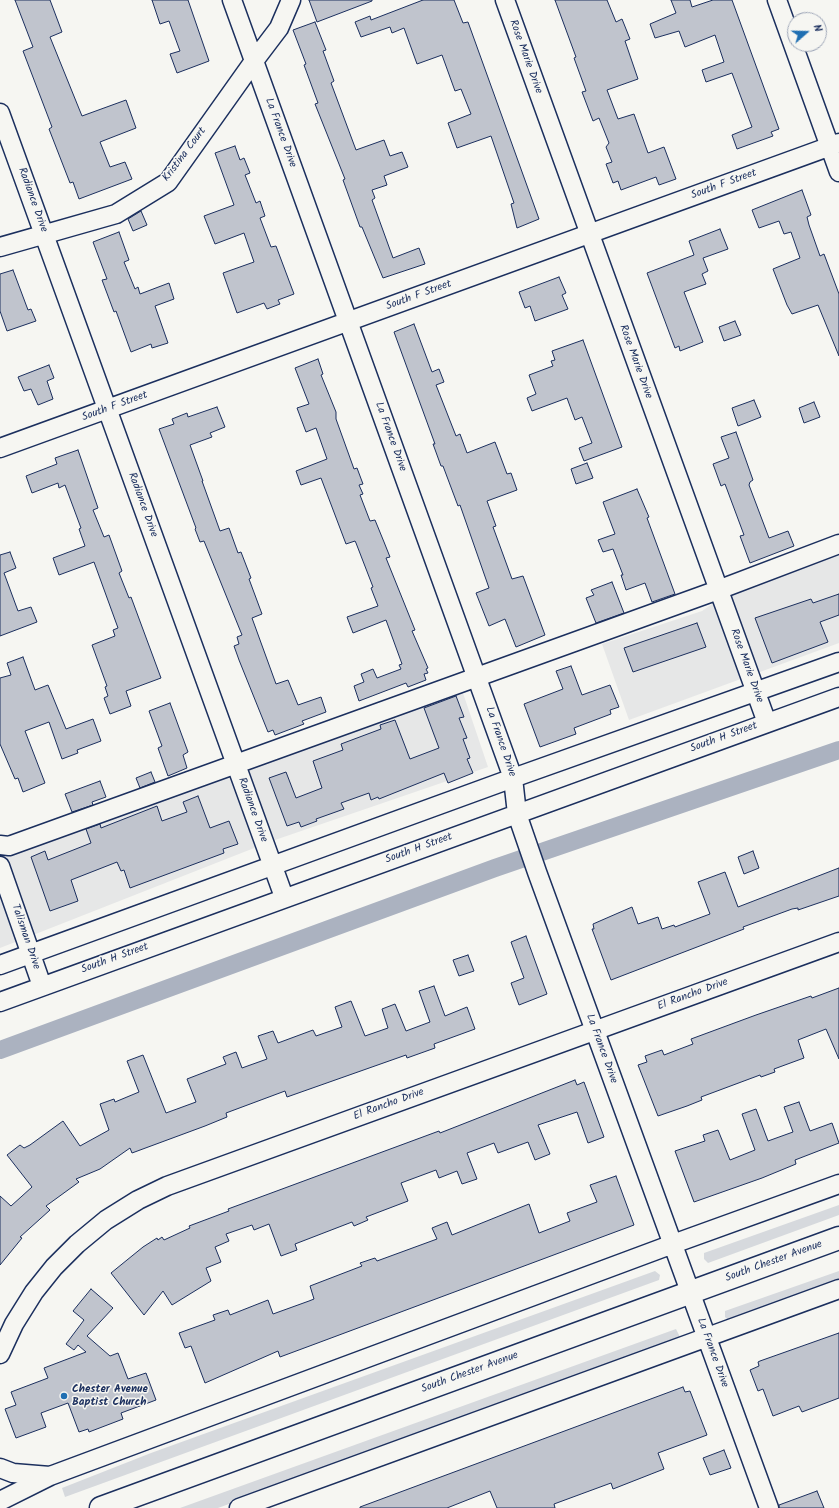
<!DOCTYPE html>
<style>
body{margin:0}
#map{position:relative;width:839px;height:1508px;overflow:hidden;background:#f6f6f2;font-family:Kalam,sans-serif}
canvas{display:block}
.north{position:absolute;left:787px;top:12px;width:40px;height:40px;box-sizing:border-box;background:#f6f6f2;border:1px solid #9ea6b7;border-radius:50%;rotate:70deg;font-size:11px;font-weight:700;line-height:16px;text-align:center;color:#1b2f5e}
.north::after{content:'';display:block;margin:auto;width:14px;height:18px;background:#1f6fb2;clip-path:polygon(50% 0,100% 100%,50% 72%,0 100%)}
</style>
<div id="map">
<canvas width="839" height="1508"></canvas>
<div class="north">N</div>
</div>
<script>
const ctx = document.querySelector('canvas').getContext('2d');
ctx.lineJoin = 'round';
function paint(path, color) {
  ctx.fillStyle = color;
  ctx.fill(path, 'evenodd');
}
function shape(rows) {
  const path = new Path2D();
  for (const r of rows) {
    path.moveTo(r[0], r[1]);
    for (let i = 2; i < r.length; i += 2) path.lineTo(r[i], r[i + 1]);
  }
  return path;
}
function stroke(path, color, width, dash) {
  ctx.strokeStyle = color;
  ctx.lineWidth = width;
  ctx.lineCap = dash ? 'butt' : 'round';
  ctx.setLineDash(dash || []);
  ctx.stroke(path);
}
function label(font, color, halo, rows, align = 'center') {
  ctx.font = font + ' Kalam,sans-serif';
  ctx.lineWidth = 3;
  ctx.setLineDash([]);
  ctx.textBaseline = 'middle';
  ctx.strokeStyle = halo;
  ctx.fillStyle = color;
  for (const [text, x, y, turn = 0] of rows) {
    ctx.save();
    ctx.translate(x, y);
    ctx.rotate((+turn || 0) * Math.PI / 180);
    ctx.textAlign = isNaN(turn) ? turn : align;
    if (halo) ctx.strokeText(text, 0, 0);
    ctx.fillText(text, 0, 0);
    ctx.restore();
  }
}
paint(shape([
 [839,549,839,643,629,720,602,644,702,611,740,585],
 [463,693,488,767,272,841,0,948,0,838,242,769]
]), '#e6e7e7');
paint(shape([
 [839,1205,839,1215,708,1263,704,1259,704,1253],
 [655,1271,660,1275,659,1280,65,1497,62,1488,151,1453],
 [839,1271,839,1282,729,1321,725,1317,725,1311],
 [676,1329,681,1339,218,1508,180,1508]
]), '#d6d9dd');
stroke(shape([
 [0,1050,495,868,839,750]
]), '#abb2c0', 18);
const building = shape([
 [15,0,50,0,62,32,50,37,82,116,126,100,136,128,100,142,110,167,125,162,132,179,79,199,73,182,70,183,49,129,52,127,23,51,33,47,15,0],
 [152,0,188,0,209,61,177,73,170,54,180,51,169,21,160,24,152,0],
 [309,0,372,0,372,1,317,22,309,0],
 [423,0,454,0,463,23,468,22,539,219,517,228,511,204,514,203,491,136,457,148,448,123,471,114,461,89,455,91,442,55,417,64,404,28,392,33,390,27,361,37,355,22,370,16,371,20,423,0],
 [555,0,607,0,616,22,622,19,630,39,625,41,638,79,607,90,618,119,634,114,648,153,664,147,676,179,659,185,656,177,621,190,618,181,613,183,606,164,612,162,606,147,609,143,599,118,593,121,582,92,586,91,574,58,576,57,555,0],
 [671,0,690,0,692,7,713,0,732,0,779,129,771,132,773,136,737,149,732,135,752,127,732,73,706,82,702,70,724,62,715,35,685,47,679,31,655,38,650,24,676,13,671,0],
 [315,22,326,50,323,51,334,81,331,83,356,150,384,140,390,156,402,152,408,167,384,176,387,185,372,190,375,198,372,200,393,258,419,248,425,264,383,278,362,227,360,227,343,180,345,179,315,104,318,103,304,65,306,64,293,30,315,22],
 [235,146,240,160,244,158,250,173,245,175,256,203,260,201,265,216,260,218,271,247,276,246,294,294,278,300,280,304,267,309,264,303,237,313,223,273,254,262,244,233,215,244,204,216,234,205,215,153,235,146],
 [802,190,811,215,807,217,809,225,820,256,824,254,839,294,839,356,818,305,792,314,787,305,773,269,800,258,791,232,784,234,779,221,759,228,752,210,802,190],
 [141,211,147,225,133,231,128,219,141,211],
 [720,229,728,249,703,258,708,271,702,274,706,284,684,292,703,342,680,351,679,346,675,348,647,273,694,255,689,241,720,229],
 [119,232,129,260,124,262,135,289,138,287,140,294,169,283,174,299,155,306,168,343,152,348,151,344,131,352,116,311,114,312,102,280,107,279,93,242,119,232],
 [13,270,28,310,31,309,36,321,7,331,0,311,0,274,13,270],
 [559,277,566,293,562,295,568,309,535,321,530,306,525,308,519,292,559,277],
 [735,321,741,335,724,341,719,327,735,321],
 [414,324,432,372,439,369,444,382,436,385,456,436,460,434,467,453,495,442,507,474,511,473,517,490,487,501,496,526,493,527,512,579,523,576,545,635,516,647,505,619,489,626,476,593,489,588,460,505,458,506,443,466,441,466,433,444,435,444,394,332,414,324],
 [583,340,622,447,584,461,579,448,592,443,582,417,575,420,567,398,532,411,527,398,536,394,529,375,553,366,551,361,555,360,552,351,583,340],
 [318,359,323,374,321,375,336,412,336,419,354,469,357,468,363,484,359,485,363,494,360,495,370,521,375,520,384,542,390,557,386,558,415,630,412,631,428,668,426,669,428,673,424,674,426,680,408,687,406,683,359,701,354,686,364,682,361,674,373,669,377,678,401,669,399,665,402,664,386,620,353,633,347,617,378,606,371,588,373,587,356,543,355,541,346,544,321,478,301,485,296,471,327,459,316,428,306,432,297,408,309,404,295,368,318,359],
 [49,365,54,378,47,381,53,399,38,405,31,389,24,391,18,377,49,365],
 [754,400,761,417,738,426,732,408,754,400],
 [814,402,820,417,804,423,799,408,814,402],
 [217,407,225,427,210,433,212,437,190,445,203,481,202,481,220,531,229,528,238,553,241,552,251,578,249,579,262,614,252,618,276,684,288,680,298,705,321,697,326,712,302,721,304,724,275,735,273,730,268,732,239,660,234,646,239,644,237,637,242,635,204,541,200,542,195,529,196,528,159,429,174,424,172,419,187,413,188,417,217,407],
 [736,432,753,480,750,482,749,485,769,538,788,531,794,546,750,563,740,536,744,535,725,484,721,486,713,464,729,458,721,437,736,432],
 [78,450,98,508,93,510,104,537,109,535,122,571,119,573,129,598,131,597,161,678,126,691,131,706,110,714,104,698,108,696,105,687,107,686,92,645,115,636,113,630,118,628,94,562,59,575,53,558,85,546,79,529,81,528,65,485,59,488,58,483,32,493,26,476,57,464,55,458,78,450],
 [587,463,593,478,576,484,571,469,587,463],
 [637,489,649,517,647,518,675,594,652,602,645,583,626,590,621,575,623,575,613,549,603,552,598,540,615,534,603,502,637,489],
 [10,552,16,568,4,573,18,611,31,607,37,622,0,636,0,555,10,552],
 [612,582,624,613,596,623,586,598,594,595,591,590,612,582],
 [839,594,839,615,820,622,828,642,772,663,755,618,811,599,813,603,839,594],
 [697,623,706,647,633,672,624,648,697,623],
 [23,657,35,690,48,685,66,729,93,719,101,741,77,750,78,753,62,759,49,722,25,731,45,783,23,792,18,778,15,779,0,744,0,678,11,675,7,663,23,657],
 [571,666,582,695,610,685,619,707,610,710,611,714,574,728,576,734,540,747,524,704,563,689,556,671,571,666],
 [456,696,464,717,459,718,467,738,463,739,470,758,467,759,473,773,448,783,444,773,379,799,378,797,371,800,369,793,341,803,344,809,316,819,317,821,301,827,299,822,287,826,269,778,286,772,296,798,322,788,313,761,343,750,341,744,381,729,380,725,395,720,410,759,439,748,424,708,456,696],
 [170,703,188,752,183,755,187,768,168,776,158,748,162,746,149,711,170,703],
 [151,772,155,782,140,788,136,778,151,772],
 [100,781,106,797,92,802,93,805,72,812,65,794,100,781],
 [198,796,210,828,229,821,238,844,223,849,224,853,130,888,124,870,121,871,117,862,71,880,78,901,50,911,31,857,45,851,48,860,91,843,86,829,100,824,101,828,157,806,162,821,187,812,183,802,198,796],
 [753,851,759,868,744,874,738,857,753,851],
 [839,868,839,896,798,910,798,908,792,909,743,927,744,929,611,980,592,929,594,929,593,924,632,907,638,924,658,917,662,929,674,925,675,927,710,914,698,882,725,872,738,907,839,868],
 [526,936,547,994,519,1005,511,983,524,978,511,942,526,936],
 [468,955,474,971,459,976,453,960,468,955],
 [434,986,445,1016,467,1007,475,1029,434,1044,435,1048,407,1058,406,1055,287,1097,285,1091,226,1113,227,1117,205,1126,132,1153,130,1148,100,1169,76,1179,79,1182,46,1206,50,1210,20,1237,22,1238,0,1265,0,1196,11,1206,32,1187,7,1155,20,1145,24,1148,30,1145,63,1121,80,1146,109,1130,100,1104,114,1099,115,1102,139,1092,127,1061,143,1055,166,1113,196,1102,187,1079,226,1064,223,1057,236,1052,242,1068,267,1059,258,1036,273,1031,278,1043,313,1030,316,1036,342,1027,335,1007,351,1001,365,1036,388,1028,382,1009,395,1004,406,1031,430,1022,419,991,434,986],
 [839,988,839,1059,826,1029,798,1040,804,1058,774,1069,775,1072,761,1077,760,1075,701,1097,702,1100,687,1106,658,1116,638,1065,647,1062,645,1056,662,1050,664,1055,693,1044,691,1039,756,1015,811,996,812,998,839,988],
 [575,1080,577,1085,584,1082,604,1137,588,1143,577,1112,538,1125,550,1154,535,1160,528,1142,498,1153,494,1143,467,1153,477,1179,462,1184,457,1171,439,1178,436,1170,401,1183,408,1201,366,1217,368,1220,354,1226,352,1222,295,1244,297,1250,281,1256,269,1224,254,1230,252,1225,226,1234,229,1241,215,1247,221,1262,206,1268,211,1281,172,1305,163,1291,144,1315,111,1273,143,1247,157,1238,158,1240,162,1237,164,1240,190,1228,189,1226,229,1211,228,1209,439,1131,440,1133,575,1080],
 [799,1102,810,1131,832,1123,839,1143,795,1160,796,1164,762,1178,694,1202,675,1151,705,1141,703,1135,718,1130,730,1160,755,1150,742,1114,756,1109,768,1141,793,1132,784,1107,799,1102],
 [616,1176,634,1225,315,1344,280,1357,278,1351,205,1383,191,1346,185,1348,179,1333,215,1320,213,1315,228,1310,230,1315,268,1300,273,1314,309,1301,314,1299,310,1286,362,1266,360,1263,375,1258,377,1261,437,1239,432,1228,447,1222,452,1235,529,1204,539,1233,570,1221,567,1213,597,1202,590,1185,616,1176],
 [91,1289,113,1308,87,1336,110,1356,118,1353,128,1379,146,1373,156,1400,121,1413,123,1419,89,1432,88,1429,79,1432,68,1403,41,1413,46,1427,16,1438,5,1409,16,1405,11,1392,48,1378,44,1368,86,1352,78,1345,74,1350,66,1344,84,1320,73,1311,91,1289],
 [839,1333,839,1398,802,1412,799,1406,773,1416,763,1389,758,1391,750,1370,759,1366,758,1362,760,1361,839,1333],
 [683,1387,685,1392,690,1391,707,1435,658,1453,664,1469,613,1489,611,1483,554,1504,555,1508,497,1508,490,1491,447,1508,360,1508,360,1507,683,1387],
 [724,1450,731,1468,710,1475,703,1458,724,1450],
 [817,1491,824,1508,779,1508,779,1505,817,1491]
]);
paint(building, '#c0c4cd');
stroke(building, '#1b2f5e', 1);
const minor = shape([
 [232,0,513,778,517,814,537,872,769,1508],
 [505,0,767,723],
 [777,0,839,172],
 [0,113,284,897],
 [0,247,116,214,168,182,254,61,279,28,291,0],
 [0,448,839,143],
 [0,845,9,846,718,590,839,544],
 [0,866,42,986],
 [0,965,513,778,839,662],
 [0,1002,839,697],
 [0,1354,14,1324,34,1292,54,1267,77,1244,106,1220,138,1200,167,1186,839,942],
 [0,1468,13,1473,50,1476],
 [0,1501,50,1476,673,1244,839,1184],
 [239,1508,839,1289]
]);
const major = shape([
 [101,1508,839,1238]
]);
stroke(minor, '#1b2f5e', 21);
stroke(major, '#1b2f5e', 25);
stroke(minor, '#f6f6f2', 18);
stroke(major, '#f6f6f2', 22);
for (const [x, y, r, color] of [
 [64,1396,4,"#1f6fb2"]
]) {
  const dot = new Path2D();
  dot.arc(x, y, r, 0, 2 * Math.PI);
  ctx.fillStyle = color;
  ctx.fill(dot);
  stroke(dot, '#f6f6f2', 1.5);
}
label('11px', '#1b2f5e', '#f6f6f2', [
 ["Rose Marie Drive",525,57,70],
 ["La France Drive",280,133,70],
 ["Kristina Court",185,155,-53],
 ["South F Street",724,185,-20],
 ["Radiance Drive",32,200,70],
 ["South F Street",419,296,-20],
 ["Rose Marie Drive",635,362,70],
 ["South F Street",115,407,-20],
 ["La France Drive",390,437,70],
 ["Radiance Drive",142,505,70],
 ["Rose Marie Drive",746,666,70],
 ["South H Street",724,738,-20],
 ["La France Drive",500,742,71],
 ["Radiance Drive",252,810,70],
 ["South H Street",419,849,-20],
 ["Talisman Drive",25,937,71],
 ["South H Street",115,959,-20],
 ["El Rancho Drive",693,995,-20],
 ["La France Drive",601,1049,70],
 ["El Rancho Drive",389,1105,-20],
 ["South Chester Avenue",774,1262,-20],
 ["La France Drive",712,1353,70],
 ["South Chester Avenue",470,1373,-20]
]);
label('bold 11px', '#1b2f5e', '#f6f6f2', [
 ["Chester Avenue",72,1390],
 ["Baptist Church",72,1403]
], 'left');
</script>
